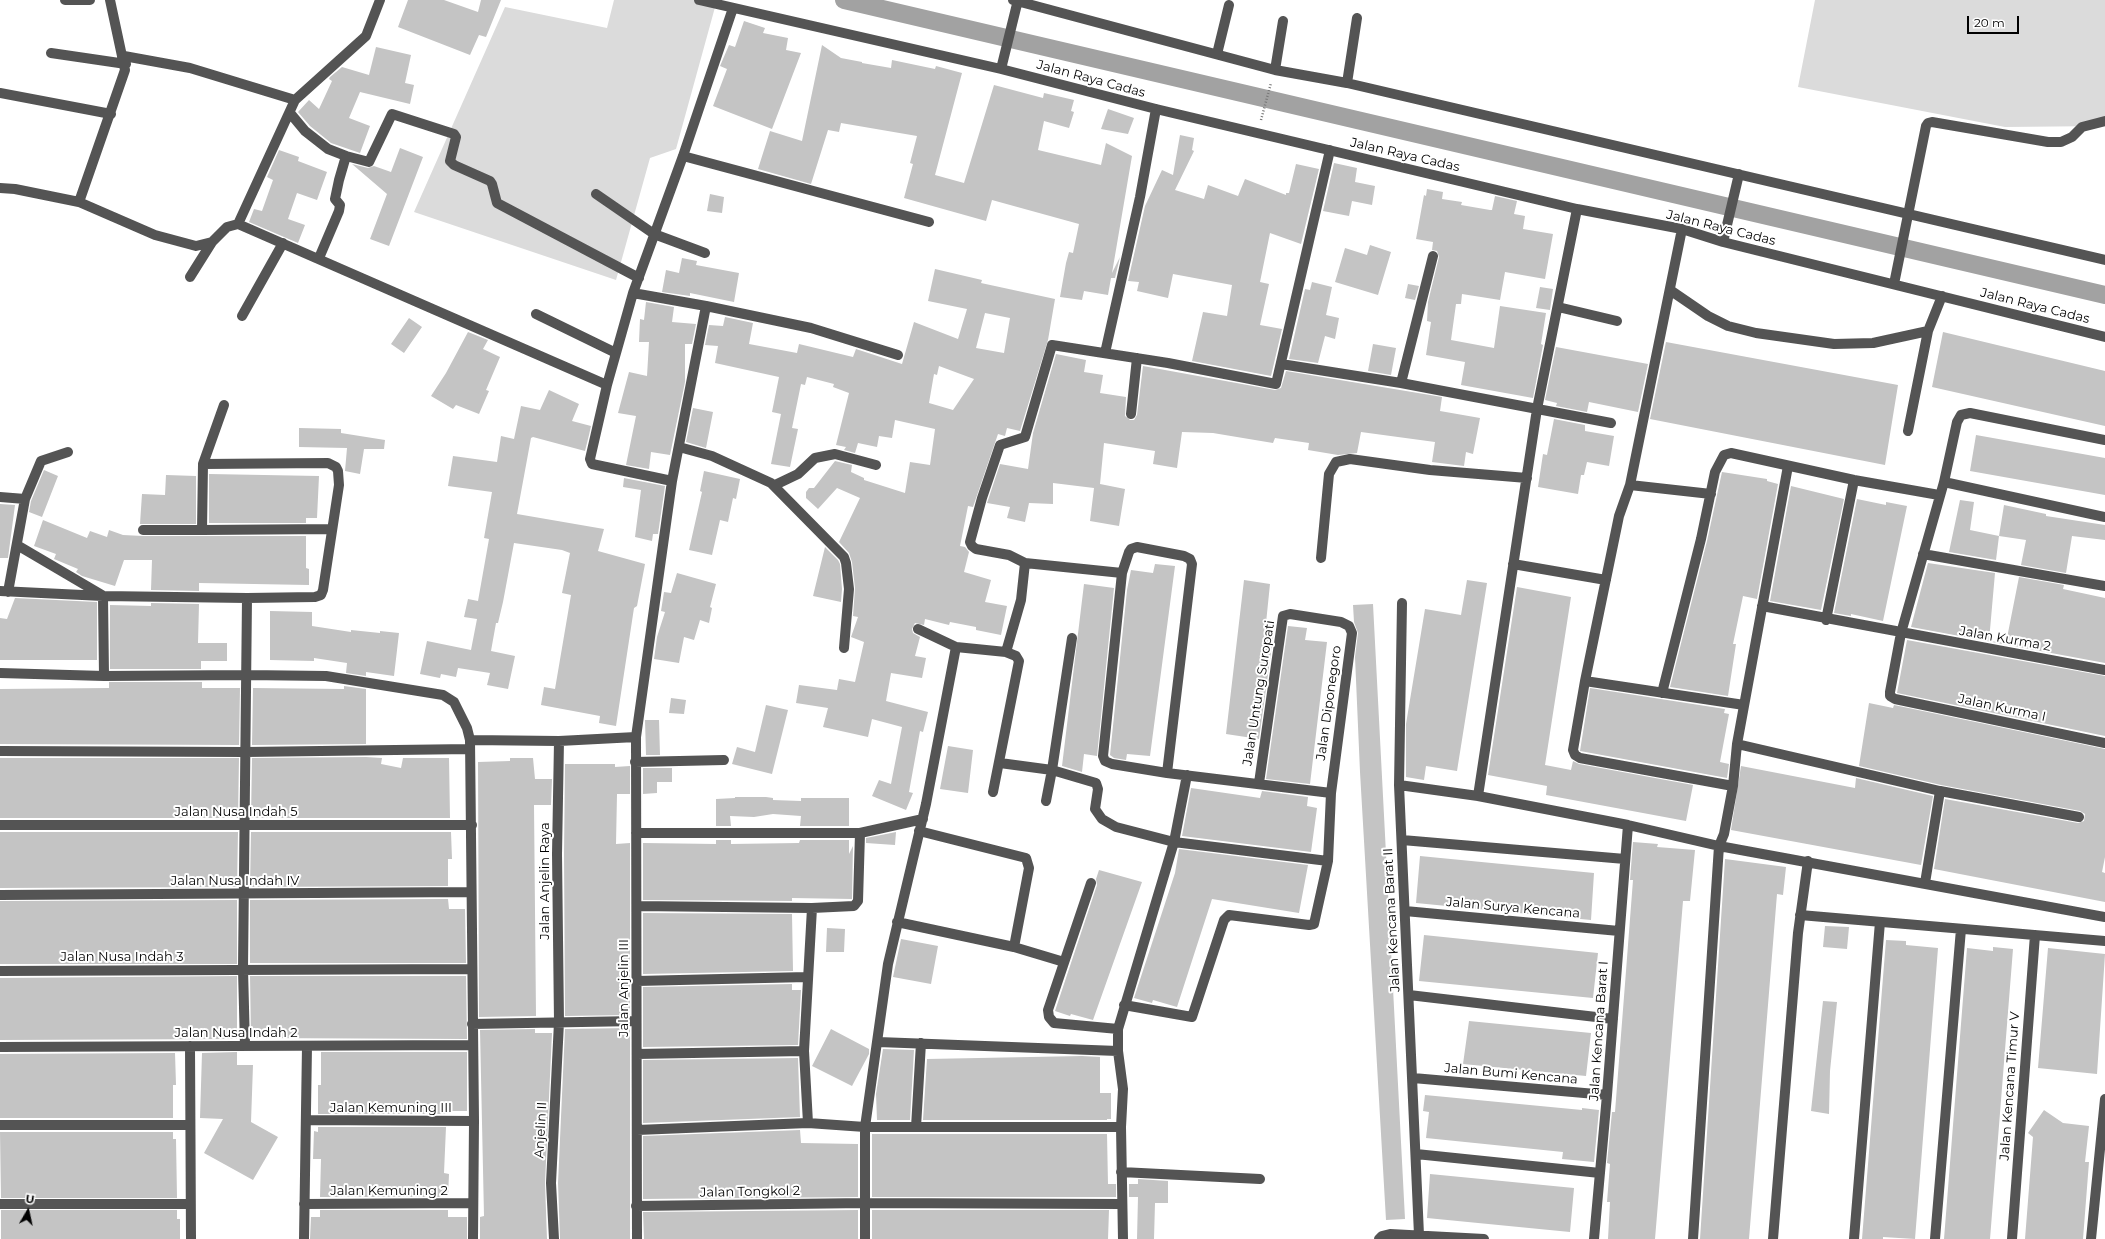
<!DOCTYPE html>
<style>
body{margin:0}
#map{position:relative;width:2105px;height:1239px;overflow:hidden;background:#fff;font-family:Montserrat,sans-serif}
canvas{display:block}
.north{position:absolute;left:8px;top:1191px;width:40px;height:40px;-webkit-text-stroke:3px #fff;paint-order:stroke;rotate:9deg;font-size:11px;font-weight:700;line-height:16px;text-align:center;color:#000}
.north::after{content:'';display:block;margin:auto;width:14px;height:18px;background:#000;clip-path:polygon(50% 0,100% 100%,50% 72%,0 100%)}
.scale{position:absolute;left:1967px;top:16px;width:52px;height:18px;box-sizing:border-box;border:2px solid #000;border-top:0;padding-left:5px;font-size:12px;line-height:14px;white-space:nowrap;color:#000;-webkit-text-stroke:3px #fff;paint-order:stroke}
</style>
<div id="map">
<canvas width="2105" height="1239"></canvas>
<div class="north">U</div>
<div class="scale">20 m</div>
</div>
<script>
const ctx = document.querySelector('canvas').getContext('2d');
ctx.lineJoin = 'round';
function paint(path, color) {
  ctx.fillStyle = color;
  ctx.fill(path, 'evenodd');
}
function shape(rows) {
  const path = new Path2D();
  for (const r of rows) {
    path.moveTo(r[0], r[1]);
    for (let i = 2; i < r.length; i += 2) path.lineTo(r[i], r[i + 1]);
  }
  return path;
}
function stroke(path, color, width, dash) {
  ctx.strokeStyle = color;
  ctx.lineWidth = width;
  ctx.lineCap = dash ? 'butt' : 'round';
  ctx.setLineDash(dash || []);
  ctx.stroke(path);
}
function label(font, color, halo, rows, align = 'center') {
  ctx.font = font + ' Montserrat,sans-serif';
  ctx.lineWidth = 4;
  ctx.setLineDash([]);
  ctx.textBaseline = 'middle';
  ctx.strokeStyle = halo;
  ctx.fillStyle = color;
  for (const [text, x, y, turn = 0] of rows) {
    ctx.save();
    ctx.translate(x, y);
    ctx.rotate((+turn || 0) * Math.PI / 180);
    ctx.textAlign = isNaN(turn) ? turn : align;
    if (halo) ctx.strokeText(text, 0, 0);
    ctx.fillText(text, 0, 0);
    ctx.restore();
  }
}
paint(shape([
 [614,0,717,0,676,149,650,158,616,280,414,212,505,7,607,28],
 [1815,0,2105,0,2105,126,2005,127,1798,87]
]), '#dbdbdb');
stroke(shape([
 [844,0,2105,295]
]), '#a2a2a2', 18);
paint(shape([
 [408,0,444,0,478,12,481,0,501,0,486,37,479,35,470,55,398,27],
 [744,21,765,28,763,33,788,38,786,50,801,53,772,129,713,106,727,69,720,66,729,45,735,47],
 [822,45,841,58,862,62,862,63,891,68,892,60,935,69,936,66,962,73,935,175,964,183,994,85,1043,98,1044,93,1074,100,1071,111,1074,112,1069,128,1044,121,1038,150,1101,165,1106,143,1132,156,1112,273,1120,257,1115,278,1111,278,1108,295,1084,291,1082,300,1060,297,1066,263,1069,252,1073,253,1079,224,992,200,986,221,904,198,913,164,910,163,917,136,841,123,839,132,828,130,811,184,758,169,770,131,802,141],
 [376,47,411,55,405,83,414,85,410,104,360,92,349,118,370,126,360,153,331,143,310,126,298,112,309,100,319,109,332,81,329,79,330,77,342,67,369,75],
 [1108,109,1134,118,1128,134,1101,129],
 [1180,135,1194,138,1192,150,1194,151,1175,190,1204,199,1208,185,1238,196,1245,179,1286,195,1286,193,1289,193,1296,164,1319,169,1301,244,1270,233,1260,282,1269,284,1260,325,1282,329,1271,376,1192,361,1203,312,1227,316,1232,285,1173,274,1168,298,1137,291,1139,282,1128,281,1145,206,1162,170,1173,175],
 [400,148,423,157,389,246,370,239,387,194,352,164,368,168,374,166,391,172],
 [279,150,299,157,298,161,327,172,317,200,297,193,288,219,305,225,298,243,249,222,254,209,262,211,273,180,267,177],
 [1334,163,1357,168,1355,182,1375,186,1372,205,1352,201,1349,216,1323,211],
 [1427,189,1443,192,1442,199,1462,202,1461,205,1490,210,1492,210,1495,196,1517,201,1514,214,1525,216,1523,229,1553,234,1545,279,1505,272,1500,300,1462,294,1461,304,1456,304,1451,340,1494,348,1500,306,1546,313,1541,344,1543,345,1533,398,1461,385,1465,362,1426,355,1431,322,1427,321,1428,302,1439,257,1437,251,1432,250,1433,242,1416,239,1424,195,1426,196],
 [710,194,724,197,722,213,707,211],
 [1370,245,1391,252,1378,295,1335,282,1345,248,1367,255],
 [682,258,697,261,696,265,739,273,734,302,690,293,690,296,662,292,666,270,679,273],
 [935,269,982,280,981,283,1055,299,1048,340,1020,431,1007,428,1005,436,998,434,973,507,968,506,960,546,965,547,969,552,964,572,991,580,985,602,1007,606,1001,635,976,630,976,627,950,622,949,625,925,619,924,625,915,623,912,629,913,633,920,637,915,656,926,658,922,678,891,673,886,701,928,712,923,732,920,731,909,792,913,793,906,810,872,796,879,780,891,784,902,727,872,719,868,737,823,727,828,708,796,703,799,685,837,690,839,679,855,682,864,642,851,637,858,617,853,616,855,588,852,562,849,553,839,542,860,498,837,488,818,509,806,498,806,492,809,488,814,488,835,461,852,465,851,472,864,478,864,480,905,493,910,462,930,465,935,429,895,420,892,438,879,436,877,447,858,443,855,453,844,450,846,447,836,445,849,393,833,387,834,384,807,377,805,385,801,384,792,428,798,429,790,467,771,464,781,414,772,412,779,377,715,363,718,346,705,345,709,325,723,326,725,317,753,323,749,344,797,353,799,344,853,357,856,349,902,364,914,322,958,339,967,309,928,301],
 [985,313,1010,318,1004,353,976,348],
 [939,366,974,379,953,410,929,403,934,374,937,375],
 [1312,282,1332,287,1326,315,1339,318,1335,339,1325,336,1318,363,1289,359,1305,289,1310,290],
 [1408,284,1419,286,1415,300,1405,298],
 [1540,287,1553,289,1550,310,1536,308],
 [646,302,674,307,672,322,696,324,692,344,685,344,685,382,670,455,651,452,649,469,626,465,636,416,618,413,629,372,647,376,649,342,639,342,640,319,644,320],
 [409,318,422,327,404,353,391,344],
 [468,332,488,340,483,349,500,357,486,390,489,391,479,414,456,405,453,409,431,396,446,373],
 [1943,332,2105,371,2105,426,1932,387],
 [1666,342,1898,385,1885,465,1650,419],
 [1373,344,1396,348,1391,375,1368,371],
 [1556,347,1648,364,1638,412,1589,402,1587,412,1556,406,1557,403,1545,400],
 [1056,354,1086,360,1084,372,1103,375,1100,393,1126,397,1125,416,1130,420,1134,420,1137,415,1143,366,1275,390,1281,388,1286,371,1442,397,1440,411,1480,418,1473,454,1466,452,1464,466,1432,462,1435,442,1361,432,1357,453,1338,455,1308,450,1309,443,1275,438,1273,443,1213,433,1182,432,1177,468,1153,464,1155,451,1104,443,1100,484,1125,489,1119,526,1090,521,1094,488,1053,483,1053,504,1029,503,1025,522,1007,518,1010,507,987,503,1000,464,1028,469,1033,433],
 [549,390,579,404,572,421,591,426,589,435,585,451,533,437,531,438,517,514,604,529,598,551,645,564,637,606,634,608,616,726,599,723,600,716,541,705,544,687,555,689,571,595,562,593,570,553,562,550,514,543,503,602,498,623,496,623,491,651,515,656,508,689,487,685,490,673,458,668,456,677,441,674,440,678,420,674,427,641,471,650,477,619,464,617,468,599,478,601,489,539,484,538,492,492,448,486,453,456,497,462,501,436,514,439,521,406,540,410],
 [693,408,713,412,706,448,686,442],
 [1554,419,1585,425,1585,431,1614,436,1609,466,1587,462,1584,475,1581,475,1578,494,1538,487,1543,454,1547,455],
 [299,428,341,429,341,433,385,440,384,449,364,449,360,474,345,471,347,448,299,447],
 [1976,435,2105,458,2105,495,1970,471],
 [44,470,58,476,42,517,29,512,31,501],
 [704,471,740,479,736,499,733,498,728,522,720,520,712,555,689,550,702,492,700,491],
 [1722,472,1767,479,1767,481,1778,484,1757,599,1743,596,1733,644,1736,644,1728,696,1670,687,1707,541],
 [209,474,319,476,317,518,306,518,306,523,209,523],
 [166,475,196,476,196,524,140,524,142,494,165,495],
 [624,478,665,486,658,534,653,534,652,541,635,537,641,490,623,487],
 [1791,486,1844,499,1821,610,1770,601],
 [1857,499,1886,505,1886,502,1907,506,1883,621,1851,614,1851,616,1834,613],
 [1960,500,1974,502,1970,530,1999,536,1996,560,1949,552],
 [0,504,15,505,8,558,0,558],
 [2004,505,2046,514,2046,516,2105,525,2105,540,2072,536,2066,573,2021,565,2026,540,1999,536],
 [43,520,87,538,90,531,107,537,109,530,123,535,143,536,306,536,306,568,309,569,309,585,199,583,199,591,151,590,152,560,124,560,115,586,82,576,76,572,78,569,54,559,56,554,34,546],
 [825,547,838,560,840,564,842,589,841,602,813,596],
 [1928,563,1995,573,1989,641,2006,643,2019,577,2064,585,2063,589,2105,598,2105,663,1911,627],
 [1155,564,1175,566,1150,756,1127,754,1126,760,1114,758,1110,755,1127,590,1131,570,1153,573],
 [677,573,716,584,710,607,712,608,709,623,700,620,694,640,684,637,679,663,654,659,657,637,665,612,661,611,664,592,671,593],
 [1244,580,1270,584,1266,623,1275,624,1259,739,1226,734],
 [1467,580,1487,583,1457,771,1426,766,1424,780,1406,777,1406,724,1425,609,1461,615],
 [1084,584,1114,588,1097,756,1084,754,1082,772,1062,766],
 [1517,587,1571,597,1545,765,1571,770,1573,761,1579,764,1693,785,1686,821,1546,795,1547,786,1488,775],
 [15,598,97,602,97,660,0,660,0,618,7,619],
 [151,603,199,604,198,643,227,643,227,661,201,661,201,669,110,669,110,605,151,606],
 [1373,604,1405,1219,1386,1220,1360,772,1355,657,1358,633,1354,622,1353,605],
 [270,611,312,612,312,626,351,632,351,630,380,633,380,631,399,633,394,676,366,672,366,676,346,673,347,663,314,658,314,661,270,660],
 [1288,626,1307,628,1305,640,1327,642,1310,784,1266,779],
 [1907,640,2105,676,2105,736,1897,693],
 [109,682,202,682,202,688,240,688,239,745,0,744,0,689,109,688],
 [344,686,366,689,366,744,252,745,253,688,344,689],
 [1590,688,1725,709,1724,713,1729,714,1720,762,1729,764,1727,778,1580,751],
 [671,698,686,700,684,714,669,713],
 [1869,703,1893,708,1894,705,2105,749,2105,857,2102,872,2105,873,2105,902,1934,869,1945,799,2078,823,2084,821,2085,814,2080,811,1941,785,1859,766],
 [766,705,788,710,772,774,732,764,737,747,755,752],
 [645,720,659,720,660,755,646,755],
 [948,746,973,750,968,793,940,789],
 [366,757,382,758,381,764,401,768,403,758,449,758,450,818,251,818,252,758],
 [0,758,239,758,238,818,0,818],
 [510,758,533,758,535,779,552,779,551,805,534,805,536,1016,479,1017,478,762,510,761],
 [565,764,615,764,615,767,630,766,630,794,617,794,616,844,630,843,630,1015,565,1016,564,854],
 [1741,766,1855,788,1856,778,1933,796,1921,865,1731,830],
 [643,768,672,768,672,782,657,782,657,793,643,794],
 [1191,788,1260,798,1262,791,1308,797,1307,806,1317,808,1311,852,1182,836],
 [735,797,766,797,773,798,773,800,801,801,801,798,849,798,849,826,800,826,801,816,773,814,754,817,730,816,731,826,716,826,716,799,735,798],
 [0,832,238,832,237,887,0,888],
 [251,832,451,832,452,859,448,859,448,886,250,887],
 [896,832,895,845,866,843,866,838],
 [716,840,731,840,731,844,799,843,800,840,849,840,849,854,853,846,852,899,792,898,792,901,643,900,643,843,716,844],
 [1633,842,1658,844,1657,847,1695,850,1690,901,1683,901,1655,1239,1608,1239,1610,1202,1607,1202,1610,1164,1607,1163,1612,1112,1615,1112,1626,971,1633,880,1630,880],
 [1179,849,1308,865,1299,913,1212,899,1177,1007,1153,1000,1152,1003,1134,998,1175,873],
 [1420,856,1594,873,1591,920,1416,903],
 [1725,859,1786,867,1783,895,1777,894,1749,1239,1700,1239],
 [1099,870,1142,882,1093,1020,1071,1014,1070,1016,1055,1011,1097,885,1096,879],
 [448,899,449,909,465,909,466,963,250,963,250,900],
 [237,900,237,964,0,964,0,901],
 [643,913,792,914,793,971,643,974],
 [1825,926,1849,927,1847,949,1823,947],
 [827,928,845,929,844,952,826,952],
 [1424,935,1598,953,1593,998,1419,981],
 [901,939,938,946,931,984,893,977],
 [1886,940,1906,941,1906,945,1938,948,1915,1239,1883,1237,1883,1239,1862,1239],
 [1993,947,2013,949,1990,1239,1944,1239,1967,948,1993,951],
 [2048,948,2105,954,2097,1074,2038,1068],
 [237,976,237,1039,0,1040,0,978],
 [250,976,466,976,467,1039,251,1038],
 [792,984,792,990,801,990,798,1045,643,1047,643,987],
 [1823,1001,1837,1002,1830,1071,1829,1114,1811,1111],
 [1469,1021,1591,1033,1586,1076,1463,1064],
 [630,1028,630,1239,560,1239,558,1183,565,1029],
 [535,1029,535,1033,552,1033,545,1183,547,1239,480,1239,480,1217,484,1216,480,1030],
 [831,1029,869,1049,869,1054,852,1086,812,1066],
 [883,1049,914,1050,910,1120,877,1120,876,1094],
 [237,1052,237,1065,253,1065,251,1122,278,1137,253,1180,204,1153,223,1119,200,1118,202,1053],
 [321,1052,467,1052,467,1111,446,1111,446,1114,318,1114,318,1085,321,1085],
 [175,1053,176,1085,173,1085,173,1118,0,1118,0,1054],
 [1082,1056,1100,1057,1100,1093,1111,1093,1111,1119,1107,1119,1107,1120,923,1120,927,1059],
 [798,1058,800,1117,643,1123,643,1060],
 [1425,1095,1582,1110,1582,1108,1599,1110,1594,1162,1562,1159,1563,1152,1426,1138,1429,1112,1423,1111],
 [2044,1110,2063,1123,2089,1126,2085,1162,2089,1162,2083,1239,2025,1239,2033,1137,2028,1133],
 [318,1127,446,1127,444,1173,449,1174,448,1197,320,1197,321,1159,313,1159,314,1131,318,1132],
 [800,1130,801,1143,858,1144,858,1197,643,1199,643,1136],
 [0,1132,173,1132,173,1139,176,1139,177,1198,1,1198],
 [872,1134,1107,1134,1108,1184,1116,1184,1116,1197,872,1197],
 [1430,1174,1574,1188,1570,1232,1427,1218],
 [1138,1179,1168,1181,1168,1203,1155,1203,1154,1239,1137,1239,1138,1197,1129,1197,1129,1184,1138,1184],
 [1,1210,177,1210,177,1219,180,1219,180,1239,1,1239],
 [320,1210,448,1210,448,1217,467,1217,467,1239,310,1239,311,1217,320,1217],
 [858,1210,858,1239,644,1239,643,1212],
 [872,1210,1109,1210,1108,1239,872,1239]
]), '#c4c4c4');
stroke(shape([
 [1261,120,1271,83]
]), '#767676', 2.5, [1, 2]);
stroke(shape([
 [65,0,90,0],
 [699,0,1001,69,1156,109,1577,209,1682,229,1723,242,2105,337],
 [1013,0,1275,70,1347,83,2105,260],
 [51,53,126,64],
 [1217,54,1229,5],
 [124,56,190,68,295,100],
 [1001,69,1018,0],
 [1275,70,1283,21],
 [1347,83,1357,18],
 [0,93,111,114],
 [290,113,305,131,328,149,346,156,339,180,335,199,340,205,339,211,319,258],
 [346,156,369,162,392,114,454,134,456,137,450,161,454,165,490,181,492,184,497,203,639,278],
 [683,156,929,222],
 [0,188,15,189,79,202,155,235,196,246,212,242,227,227,238,224,607,385],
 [596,194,654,234,705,253],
 [79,202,125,70,110,0],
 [238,224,295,100,366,36,380,0],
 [1723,242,1739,174],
 [190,277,212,242],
 [1894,284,1926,126,1928,123,1932,122,2048,142,2061,142,2072,137,2082,127,2105,121],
 [1670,290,1708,316,1728,326,1756,333,1834,344,1873,343,1928,331,1942,296],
 [633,293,706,306,811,328,898,355],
 [1558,307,1617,321],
 [536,314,616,353],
 [242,316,283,243],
 [1105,353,1140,197,1156,109],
 [1281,364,1401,383,1611,423],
 [1401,383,1433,256],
 [224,405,203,464,202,530,331,529],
 [1131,414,1137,358],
 [1908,431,1928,331],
 [2105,440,1970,413,1961,415,1957,422,1944,482,1901,633,1890,692,1890,696,1895,699,2105,743],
 [679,447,712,456,771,483,844,557,846,563,849,589,844,648],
 [672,481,592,464,590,459,607,385,633,293,683,156,733,8],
 [1944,482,2105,517],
 [775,485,798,474,815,458,835,454,876,465],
 [1630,485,1682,229],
 [1711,494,1630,485,1619,516,1585,681,1573,750,1575,755,1580,758,1733,786],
 [0,497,25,499,8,592],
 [25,499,41,461,68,452],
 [143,530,202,530],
 [17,545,102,595],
 [1923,554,2105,586],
 [1321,558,1329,474,1336,462,1350,459,1430,470,1527,478],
 [1513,564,1606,580],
 [1122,573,1025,563,1009,555,976,549,972,546,970,542,982,498,1000,445,1025,437,1052,345,1168,363,1276,384,1330,150],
 [0,591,103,596,247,598,315,597,321,595,323,590,339,485,338,471,336,467,328,463,203,464],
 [103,596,104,676],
 [1402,603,1399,785,1419,1235],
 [1762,606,2105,670],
 [1826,620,1854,480],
 [918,629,956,647],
 [1072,638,1052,770,1096,783,1098,789,1095,809,1102,819,1116,827,1174,842,1328,861],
 [1006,652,1021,600,1025,563],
 [0,673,104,676,247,675,326,676,443,695,454,702,467,728,470,740,474,1121,473,1239],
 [1585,681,1744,705],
 [1662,693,1701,539,1715,472,1724,455,1731,453,1854,480,1939,495],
 [470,740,559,741,636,737],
 [1737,744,1940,791,2079,817],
 [0,751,246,752,470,749],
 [635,762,724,760],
 [1000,763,1052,770,1046,801],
 [1167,773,1192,564,1190,559,1184,556,1137,547,1131,549,1129,552,1122,573,1103,756,1105,761,1112,764,1167,773,1331,793],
 [1399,785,1478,796,1628,825,1719,846,2105,917],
 [1478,796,1537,409,1577,209],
 [0,825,472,825],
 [919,831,1026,858,1029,868,1014,947],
 [636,833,860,833,923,819],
 [1402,840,1625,859],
 [1091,883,1048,1010,1049,1017,1054,1023,1118,1029],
 [1925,883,1940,791],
 [0,895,471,892],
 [637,906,812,908,854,906,858,901,860,833],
 [1405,911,1619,931],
 [1800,915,2105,941],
 [897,922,1014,947,1064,962],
 [0,971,471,969],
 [637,981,807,977],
 [1409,995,1613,1019],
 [1124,1005,1192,1017,1224,920,1229,915,1309,925,1314,924,1328,861,1331,793,1352,633,1349,626,1341,622,1290,614,1283,616,1259,783],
 [472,1024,636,1021],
 [878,1042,1118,1051],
 [190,1046,191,1239],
 [245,1046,243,969,247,598],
 [0,1047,472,1045],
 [637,1054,804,1051],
 [1413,1078,1607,1095],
 [307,1120,474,1121],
 [808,1123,804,1051,812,908],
 [0,1125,190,1125],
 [916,1127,921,1043],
 [637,1130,808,1123,865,1127,1121,1127],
 [1416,1154,1600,1173],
 [1121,1172,1260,1179],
 [0,1204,190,1204],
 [304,1204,473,1203],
 [636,1206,865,1203,1122,1204],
 [304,1239,307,1046],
 [554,1239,551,1183,559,1022,557,854,559,741],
 [637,1239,636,737,672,481,706,306],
 [865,1239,865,1127,888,964,926,804,956,647,1006,652,1016,656,1019,661,993,792],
 [1123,1239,1121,1127,1123,1089,1118,1051,1118,1029,1174,842,1187,775],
 [1379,1239,1382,1236,1390,1234,1484,1239],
 [1594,1239,1607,1095,1628,825],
 [1693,1239,1719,846,1724,834,1733,786,1737,744,1788,466],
 [1773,1239,1798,933,1808,861],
 [1854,1239,1880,922],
 [1935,1239,1961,929],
 [2012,1239,2035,935],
 [2091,1239,2105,1099]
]), '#545454', 10);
label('13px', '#000', '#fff', [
 ["Jalan Raya Cadas",1091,79,15],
 ["Jalan Raya Cadas",1405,155,13],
 ["Jalan Raya Cadas",1721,228,14],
 ["Jalan Raya Cadas",2035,306,14],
 ["Jalan Kurma 2",2005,639,10],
 ["Jalan Untung Suropati",1259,693,-81],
 ["Jalan Diponegoro",1329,703,-82],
 ["Jalan Kurma I",2002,708,12],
 ["Jalan Nusa Indah 5",236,812],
 ["Jalan Nusa Indah IV",235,881],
 ["Jalan Anjelin Raya",545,881,-90],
 ["Jalan Surya Kencana",1513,908,5],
 ["Jalan Kencana Barat II",1392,920,-93],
 ["Jalan Nusa Indah 3",122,957],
 ["Jalan Anjelin III",624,988,-90],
 ["Jalan Kencana Barat I",1599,1031,-86],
 ["Jalan Nusa Indah 2",236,1033],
 ["Jalan Bumi Kencana",1511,1074,5],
 ["Jalan Kencana Timur V",2010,1086,-86],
 ["Jalan Kemuning III",391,1108],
 ["Anjelin II",541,1130,-87],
 ["Jalan Kemuning 2",389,1191],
 ["Jalan Tongkol 2",750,1192,-1]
]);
</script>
